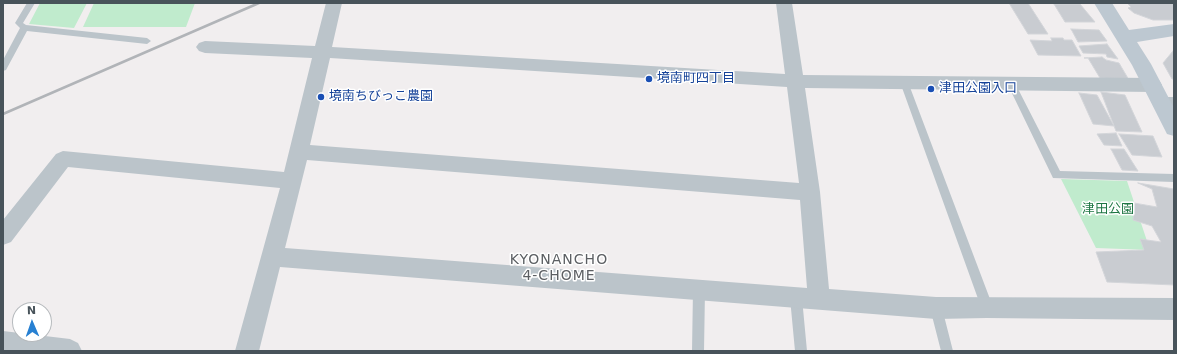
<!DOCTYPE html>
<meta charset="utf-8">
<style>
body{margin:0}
#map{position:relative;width:1177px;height:354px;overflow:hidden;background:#f1eeef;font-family:"DejaVu Sans",sans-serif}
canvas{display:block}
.frame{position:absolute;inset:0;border:4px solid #48535a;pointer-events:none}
.north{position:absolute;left:12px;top:302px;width:40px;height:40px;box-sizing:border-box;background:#fff;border:1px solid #b6babd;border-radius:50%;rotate:358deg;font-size:11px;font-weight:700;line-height:16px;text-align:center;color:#48535a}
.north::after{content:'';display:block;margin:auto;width:14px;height:18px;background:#2780d2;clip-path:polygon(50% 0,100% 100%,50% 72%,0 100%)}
</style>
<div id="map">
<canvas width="1177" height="354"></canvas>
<div class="frame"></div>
<div class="north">N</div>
</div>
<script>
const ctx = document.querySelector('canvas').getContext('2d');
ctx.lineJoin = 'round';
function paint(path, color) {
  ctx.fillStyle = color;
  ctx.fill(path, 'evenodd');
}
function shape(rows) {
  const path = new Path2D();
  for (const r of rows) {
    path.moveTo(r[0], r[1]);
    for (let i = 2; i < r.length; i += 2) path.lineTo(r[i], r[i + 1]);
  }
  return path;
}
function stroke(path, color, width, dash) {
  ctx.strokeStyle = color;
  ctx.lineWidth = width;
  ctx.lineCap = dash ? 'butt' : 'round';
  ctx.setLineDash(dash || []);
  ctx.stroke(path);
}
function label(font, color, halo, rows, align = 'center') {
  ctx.font = font + ' "DejaVu Sans","Noto Sans JP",sans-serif';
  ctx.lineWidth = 3;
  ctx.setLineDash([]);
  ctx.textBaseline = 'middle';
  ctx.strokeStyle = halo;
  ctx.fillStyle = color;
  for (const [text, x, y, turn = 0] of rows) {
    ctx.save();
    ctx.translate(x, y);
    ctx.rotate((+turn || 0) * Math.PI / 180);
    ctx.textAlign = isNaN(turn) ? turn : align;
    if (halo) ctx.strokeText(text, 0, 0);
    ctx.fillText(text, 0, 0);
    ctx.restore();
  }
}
paint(shape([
 [40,3,87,3,74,28,29,24],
 [94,3,195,3,186,27,83,27],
 [1061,179,1127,181,1150,250,1096,248]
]), '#c0ebcd');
const building = shape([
 [1009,3,1028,3,1048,34,1028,34,1009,3],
 [1127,3,1174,3,1174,20,1153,20,1134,13,1128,8,1131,7,1127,3],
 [1054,4,1080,4,1095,22,1065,22,1054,4],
 [1071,29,1099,30,1107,41,1078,42,1071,29],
 [1051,38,1063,38,1064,40,1072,40,1081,56,1038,55,1030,40,1052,41,1051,38],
 [1107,44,1118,59,1107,57,1106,54,1083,53,1079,46,1107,44],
 [1173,51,1174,51,1174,79,1172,79,1163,63,1173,51],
 [1102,57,1106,60,1119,63,1129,80,1100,78,1088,58,1084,58,1102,57],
 [1101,92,1125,95,1142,132,1116,131,1101,92],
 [1079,93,1097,95,1114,126,1093,124,1079,93],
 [1116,133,1122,146,1104,145,1097,134,1116,133],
 [1119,134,1153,136,1162,157,1132,155,1119,134],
 [1111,149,1124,149,1138,171,1122,170,1111,149],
 [1138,183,1174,189,1174,285,1107,282,1096,252,1144,250,1140,239,1161,242,1152,226,1133,220,1134,203,1157,207,1152,189,1138,183]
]);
paint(building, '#c9ccd1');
stroke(building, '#d3d5d9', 1);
paint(shape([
 [27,3,35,3,23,23,26,25,147,38,151,41,147,44,27,31,6,70,3,71,3,60,20,28,15,23,27,3],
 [904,79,908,82,993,307,991,311,987,312,983,311,981,307,900,82,904,79],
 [1011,80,1015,83,1060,171,1174,174,1174,182,1053,178,1007,83,1011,80],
 [699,285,703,286,705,290,704,351,692,351,693,290,695,286,699,285],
 [796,293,800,294,802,298,807,351,795,351,790,298,792,294,796,293],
 [936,303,940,304,942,308,953,351,941,351,930,308,932,304,936,303]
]), '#bbc4ca');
paint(shape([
 [326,3,342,3,332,47,785,74,776,3,792,3,803,75,1153,78,1159,80,1162,85,1159,90,1153,92,805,88,820,192,829,289,936,297,1174,298,1174,320,987,318,936,319,280,267,259,351,235,351,280,188,68,167,11,242,3,245,3,220,56,154,63,151,284,172,312,58,205,53,199,51,196,47,199,43,205,41,315,46,326,3],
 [330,58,787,87,799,183,310,145,330,58],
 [307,160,800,200,807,288,285,248,307,160],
 [1162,97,1174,97,1174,111,1162,111,1156,109,1153,104,1156,99,1162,97],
 [3,331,70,339,78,343,82,351,3,351,3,331]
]), '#bbc4ca');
paint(shape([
 [1094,3,1112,3,1129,30,1174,24,1174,36,1137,42,1151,64,1174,108,1174,136,1167,134,1132,65,1094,3]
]), '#bdc8d1');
stroke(shape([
 [3,114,259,3]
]), '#b1b4b8', 2.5);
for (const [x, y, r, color] of [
 [649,79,4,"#1a4fb4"],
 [931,89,4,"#1a4fb4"],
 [321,97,4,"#1a4fb4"]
]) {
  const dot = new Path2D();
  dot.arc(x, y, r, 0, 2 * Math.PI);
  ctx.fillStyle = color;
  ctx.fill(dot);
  stroke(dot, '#fff', 1.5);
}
label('13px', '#164399', '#fff', [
 ["境南町四丁目",657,79],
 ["津田公園入口",939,89],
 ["境南ちびっこ農園",329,97]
], 'left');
label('13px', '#1e7643', '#fff', [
 ["津田公園",1108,210]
]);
ctx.letterSpacing = '1px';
label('14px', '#5c5f63', '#fff', [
 ["KYONANCHO",559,260],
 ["4-CHOME",559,276]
]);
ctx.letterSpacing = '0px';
</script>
